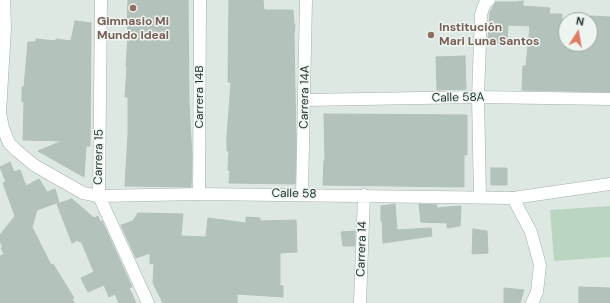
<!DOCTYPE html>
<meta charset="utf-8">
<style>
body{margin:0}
#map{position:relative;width:610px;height:303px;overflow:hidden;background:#dee8e3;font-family:"DM Sans",sans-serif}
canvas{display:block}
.north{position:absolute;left:558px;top:12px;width:40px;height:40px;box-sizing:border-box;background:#eef5f1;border:1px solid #9ca8a3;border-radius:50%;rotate:11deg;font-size:11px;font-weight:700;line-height:16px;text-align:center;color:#22352f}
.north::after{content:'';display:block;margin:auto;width:14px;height:18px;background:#df7c65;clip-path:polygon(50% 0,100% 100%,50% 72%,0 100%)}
</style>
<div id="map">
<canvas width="610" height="303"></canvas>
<div class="north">N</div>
</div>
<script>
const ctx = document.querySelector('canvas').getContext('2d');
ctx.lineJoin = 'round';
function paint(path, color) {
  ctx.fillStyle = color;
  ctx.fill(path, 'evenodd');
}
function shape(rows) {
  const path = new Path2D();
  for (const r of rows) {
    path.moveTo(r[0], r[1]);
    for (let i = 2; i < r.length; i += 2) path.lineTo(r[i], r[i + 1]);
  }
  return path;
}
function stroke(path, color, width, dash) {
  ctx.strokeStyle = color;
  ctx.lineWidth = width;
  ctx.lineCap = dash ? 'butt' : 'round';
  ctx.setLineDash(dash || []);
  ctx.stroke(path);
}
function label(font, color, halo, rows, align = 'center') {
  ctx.font = font + ' "DM Sans",sans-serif';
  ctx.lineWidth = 3;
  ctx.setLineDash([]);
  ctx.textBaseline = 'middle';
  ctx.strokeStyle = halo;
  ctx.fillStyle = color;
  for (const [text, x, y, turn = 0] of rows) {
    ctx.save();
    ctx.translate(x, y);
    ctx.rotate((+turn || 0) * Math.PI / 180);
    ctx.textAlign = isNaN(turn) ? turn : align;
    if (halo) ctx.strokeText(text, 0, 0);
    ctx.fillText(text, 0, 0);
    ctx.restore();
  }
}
paint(shape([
 [610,206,610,257,554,261,550,210]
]), '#bad6c0');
const building = shape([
 [128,0,188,0,189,104,192,157,191,187,125,186,128,134,128,97,125,97,127,66,126,66,128,35,127,20,128,0],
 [229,0,263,0,264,10,293,10,294,24,295,24,294,35,296,144,295,184,229,183,230,171,228,170,229,151,227,151,227,136,231,82,228,82,229,0],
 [523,1,523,6,550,8,549,14,562,14,561,44,590,44,590,16,610,17,610,92,522,90,523,66,526,66,530,26,508,25,507,43,488,43,490,12,496,2,516,2,523,1],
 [75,21,91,23,90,146,86,146,84,177,38,151,62,141,23,140,24,102,22,102,22,87,24,87,28,42,36,42,36,39,56,41,56,39,71,41,75,21],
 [465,56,466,89,437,90,436,57,465,56],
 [324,114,467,115,467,155,464,155,464,187,323,185,324,160,325,160,324,114],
 [10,162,14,172,20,170,26,186,39,179,47,192,55,189,59,202,37,210,32,227,51,265,53,264,74,298,72,299,74,303,0,303,0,256,4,254,1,248,3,247,0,241,0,235,15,216,3,183,6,182,0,167,10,162],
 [491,168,507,168,507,185,491,185,491,168],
 [72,199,94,218,98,216,100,222,102,221,132,287,129,288,136,303,119,303,115,294,109,297,104,285,88,292,81,278,94,272,81,241,79,242,78,240,72,243,57,204,72,199],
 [395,204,397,230,431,228,432,236,383,243,382,220,381,221,381,206,395,204],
 [419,204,437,205,436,208,461,206,460,226,447,228,447,223,421,222,419,204],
 [138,213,183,214,181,236,206,237,208,218,246,223,246,217,260,218,260,221,296,220,297,252,280,253,280,286,283,286,283,297,237,294,237,303,163,303,153,283,154,263,150,264,150,253,136,258,121,225,133,221,138,213],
 [473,229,487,231,488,253,472,254,473,229],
 [355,231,355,246,343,246,341,232,355,231],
 [579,287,610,288,610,303,579,303,579,287],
 [504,288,524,290,520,303,504,303,504,288]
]);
paint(building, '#b4c2bc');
stroke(building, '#b2c0b9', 1);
const street = shape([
 [4,0,5,28,0,113,3,128,9,143,16,150,34,165,83,193,99,196,101,0],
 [305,100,478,97,610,99],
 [199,194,200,0],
 [302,194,306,0],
 [480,197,478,97,481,14,485,3,489,0],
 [513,198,610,184]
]);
const secondary = shape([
 [148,303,99,196,199,194,513,198,531,232,540,265,537,292,532,303],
 [360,303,364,195]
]);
stroke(street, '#a2afa9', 13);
stroke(secondary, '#9fb2aa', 13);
stroke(street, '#fff', 12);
stroke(secondary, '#fff', 12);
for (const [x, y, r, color] of [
 [133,8,4,"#8d6e63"],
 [431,35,4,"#8d6e63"]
]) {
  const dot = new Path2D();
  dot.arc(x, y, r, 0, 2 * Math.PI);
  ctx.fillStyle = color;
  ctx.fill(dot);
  stroke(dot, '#eef5f1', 1.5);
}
label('bold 12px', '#785e54', '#eef5f1', [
 ["Gimnasio Mi",133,22],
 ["Mundo Ideal",133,36],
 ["Institución",439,28,"left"],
 ["Mari Luna Santos",439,42,"left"]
]);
label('12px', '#22352f', '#eef5f1', [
 ["Carrera 14B",200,97,-90],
 ["Carrera 14A",305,97,-89],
 ["Calle 58A",458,98,-1],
 ["Carrera 15",99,157,-89],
 ["Calle 58",294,194,1],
 ["Carrera 14",362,249,-88]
]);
</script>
